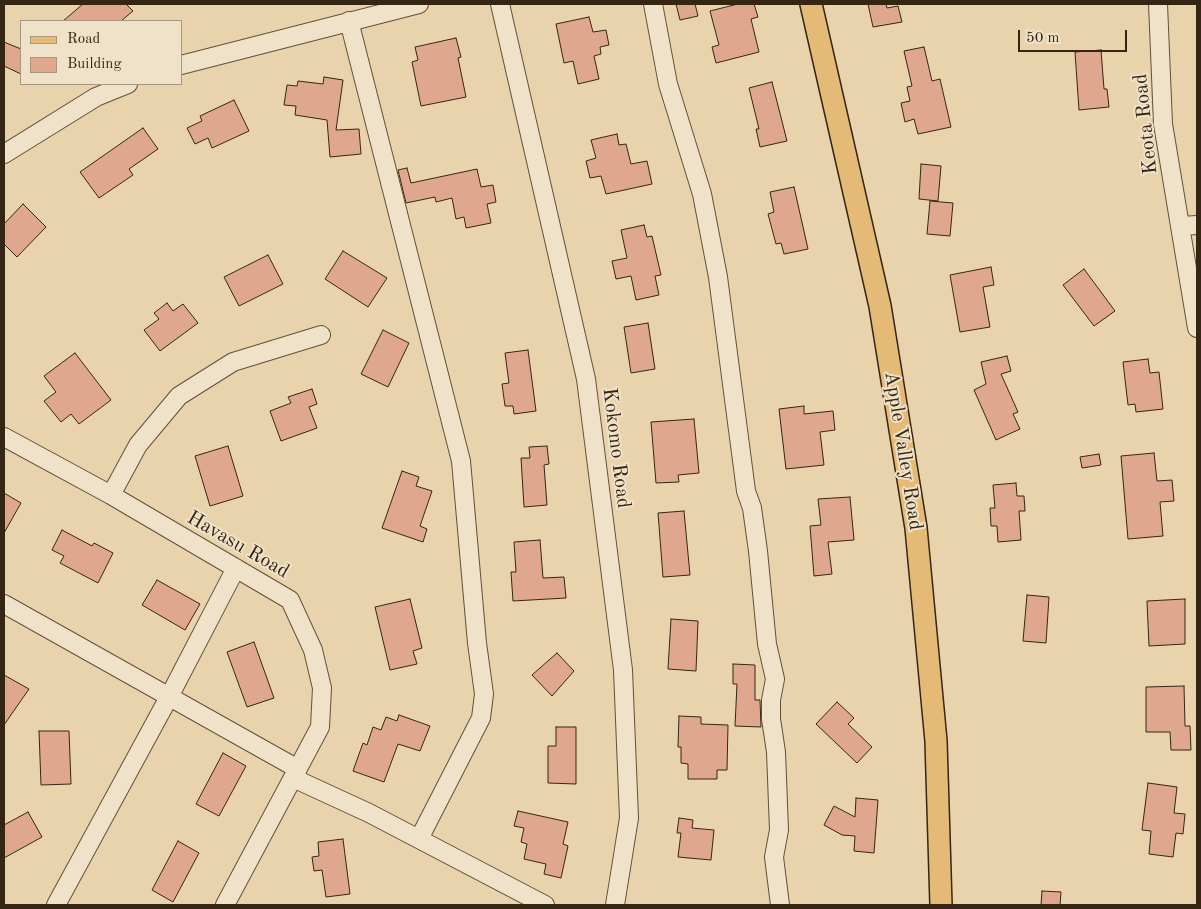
<!DOCTYPE html>
<style>
body{margin:0}
#map{position:relative;width:1201px;height:909px;overflow:hidden;background:#e8d3ac;font-family:"Old Standard TT",serif}
canvas{display:block}
.frame{position:absolute;inset:0;border:5px solid #342612;pointer-events:none}
.legend{position:absolute;left:20px;top:20px;width:162px;height:65px;box-sizing:border-box;background:#f0e2c9;border:1px solid #a59780;margin:0;padding:6px 9px;list-style:none;font-size:15px;color:#342612}
.legend li{display:flex;align-items:center;gap:10px;height:25px}
.legend b{width:25px;border:1px solid #a59780}
.scale{position:absolute;left:1018px;top:30px;width:109px;height:22px;box-sizing:border-box;border:2px solid #342612;border-top:0;padding-left:6px;font-size:15px;line-height:18px;white-space:nowrap;color:#342612;-webkit-text-stroke:4px #f0e2c9;paint-order:stroke}
</style>
<div id="map">
<canvas width="1201" height="909"></canvas>
<div class="frame"></div>
<ul class="legend">
<li><b style="height:6px;background:#e4ba76"></b>Road</li>
<li><b style="height:14px;background:#e0a78f"></b>Building</li>
</ul>
<div class="scale">50 m</div>
</div>
<script>
const ctx = document.querySelector('canvas').getContext('2d');
ctx.lineJoin = 'round';
function paint(path, color) {
  ctx.fillStyle = color;
  ctx.fill(path, 'evenodd');
}
function shape(rows) {
  const path = new Path2D();
  for (const r of rows) {
    path.moveTo(r[0], r[1]);
    for (let i = 2; i < r.length; i += 2) path.lineTo(r[i], r[i + 1]);
  }
  return path;
}
function stroke(path, color, width, dash) {
  ctx.strokeStyle = color;
  ctx.lineWidth = width;
  ctx.lineCap = dash ? 'butt' : 'round';
  ctx.setLineDash(dash || []);
  ctx.stroke(path);
}
function label(font, color, halo, rows, align = 'center') {
  ctx.font = font + ' "Old Standard TT",serif';
  ctx.lineWidth = 4;
  ctx.setLineDash([]);
  ctx.textBaseline = 'middle';
  ctx.strokeStyle = halo;
  ctx.fillStyle = color;
  for (const [text, x, y, turn = 0] of rows) {
    ctx.save();
    ctx.translate(x, y);
    ctx.rotate((+turn || 0) * Math.PI / 180);
    ctx.textAlign = isNaN(turn) ? turn : align;
    if (halo) ctx.strokeText(text, 0, 0);
    ctx.fillText(text, 0, 0);
    ctx.restore();
  }
}
const building = shape([
 [83,4,126,4,133,11,121,21,63,21,83,4],
 [676,4,695,4,698,16,680,20,676,4],
 [738,4,754,4,758,17,751,19,759,52,716,63,712,47,719,45,710,11,738,4],
 [868,4,886,4,887,8,898,6,902,22,873,27,868,4],
 [589,17,593,32,606,30,609,45,600,47,601,54,594,56,599,79,578,84,573,61,564,63,556,24,589,17],
 [456,38,461,57,458,58,466,97,421,106,412,62,418,60,415,47,456,38],
 [4,42,21,49,21,74,4,66,4,42],
 [924,47,932,81,940,79,951,127,918,134,914,119,905,122,901,103,910,101,907,87,912,86,904,51,924,47],
 [1101,50,1104,89,1107,89,1109,107,1079,110,1075,52,1101,50],
 [324,77,343,80,336,130,359,129,361,154,330,157,327,120,295,115,296,106,284,105,287,85,297,86,298,81,323,84,324,77],
 [772,82,787,141,760,147,756,129,759,129,749,88,772,82],
 [234,100,249,131,212,148,208,138,195,144,187,128,202,121,200,116,234,100],
 [143,128,158,149,129,169,133,175,99,198,80,172,143,128],
 [617,134,619,145,626,144,631,164,647,161,652,184,606,194,601,176,590,178,586,161,596,158,591,140,617,134],
 [921,164,941,166,938,201,919,199,921,164],
 [407,168,411,183,477,169,481,187,493,185,496,202,487,204,491,223,466,228,464,217,456,219,452,198,436,202,435,197,406,203,398,170,407,168],
 [794,187,808,249,784,254,781,243,776,244,768,214,774,212,770,192,794,187],
 [930,201,953,203,950,236,927,234,930,201],
 [23,204,46,227,17,257,4,244,4,224,23,204],
 [644,225,647,237,652,236,661,275,655,276,659,295,636,300,631,276,616,279,612,261,627,258,621,230,644,225],
 [343,251,387,278,368,307,325,279,343,251],
 [268,255,283,284,239,306,224,277,268,255],
 [991,267,994,285,983,287,990,327,960,332,950,275,991,267],
 [1084,269,1115,311,1094,326,1063,285,1084,269],
 [167,303,173,311,183,304,198,323,160,351,144,330,159,319,154,313,167,303],
 [648,323,655,369,631,373,624,327,648,323],
 [383,330,409,343,388,387,361,374,383,330],
 [528,350,536,411,514,414,513,406,505,406,502,384,509,383,505,353,528,350],
 [75,353,111,400,79,424,71,414,61,422,44,401,56,392,44,376,75,353],
 [1007,356,1011,371,1001,374,1018,412,1013,414,1020,429,996,440,974,390,986,384,981,362,1007,356],
 [1148,359,1150,373,1159,372,1163,409,1136,412,1135,404,1128,405,1123,362,1148,359],
 [312,389,317,404,309,407,317,428,281,441,270,411,291,403,288,397,312,389],
 [804,406,804,414,833,411,835,430,820,432,824,465,786,469,779,409,804,406],
 [694,419,699,473,678,475,679,482,656,483,651,422,694,419],
 [228,446,243,496,210,506,195,456,228,446],
 [547,446,549,464,544,465,547,505,524,507,521,458,530,458,529,447,547,446],
 [1154,453,1157,481,1172,480,1174,501,1160,502,1163,536,1128,539,1121,456,1154,453],
 [1099,454,1101,465,1082,468,1080,457,1099,454],
 [402,471,419,477,416,486,432,491,420,526,427,529,423,542,382,528,402,471],
 [1016,483,1017,496,1024,496,1025,511,1019,511,1021,540,998,542,997,526,991,526,990,508,995,508,993,485,1016,483],
 [4,493,21,503,4,533,4,493],
 [850,497,854,540,828,542,832,574,814,576,810,526,821,525,818,499,850,497],
 [684,511,690,575,663,577,658,513,684,511],
 [62,530,92,546,94,543,113,553,98,583,60,563,64,556,52,550,62,530],
 [540,540,543,578,564,577,566,598,513,601,511,572,516,572,514,542,540,540],
 [157,580,200,604,185,630,142,605,157,580],
 [1027,595,1049,597,1046,643,1023,641,1027,595],
 [410,599,422,648,413,651,417,664,390,670,375,607,410,599],
 [1185,599,1185,644,1149,646,1147,601,1185,599],
 [671,619,698,621,696,671,668,669,671,619],
 [254,642,274,698,247,707,227,652,254,642],
 [557,653,574,671,552,696,532,675,557,653],
 [733,664,755,665,755,700,760,700,761,727,735,726,737,684,733,684,733,664],
 [4,675,29,689,4,725,4,675],
 [1184,686,1185,726,1190,726,1191,750,1171,750,1170,732,1146,732,1146,687,1184,686],
 [837,702,854,718,848,724,872,747,857,763,816,724,837,702],
 [399,715,430,726,420,751,398,744,384,782,353,771,363,743,367,745,373,727,381,730,386,717,397,721,399,715],
 [679,716,701,717,701,724,728,725,727,770,717,770,717,779,688,779,688,764,681,763,681,747,678,747,679,716],
 [556,727,576,727,576,784,548,783,548,746,556,746,556,727],
 [39,731,69,731,71,784,41,785,39,731],
 [223,753,246,766,219,816,196,804,223,753],
 [1148,783,1177,787,1174,813,1185,814,1183,834,1176,833,1173,857,1149,854,1151,831,1142,830,1148,783],
 [856,798,878,800,874,853,854,851,855,836,842,835,824,825,834,806,855,817,856,798],
 [518,811,568,822,563,844,568,846,561,878,544,874,546,864,524,859,527,844,521,842,524,828,514,826,518,811],
 [28,812,42,837,4,858,4,825,28,812],
 [679,818,693,820,692,828,714,830,711,860,678,857,681,833,677,833,679,818],
 [343,839,350,894,326,897,322,870,314,871,312,857,319,856,318,842,343,839],
 [178,841,199,853,173,902,152,890,178,841],
 [1042,891,1061,892,1060,905,1041,905,1042,891]
]);
paint(building, '#e0a78f');
stroke(building, '#342612', 1);
const minor = shape([
 [500,4,586,379,623,670,629,818,615,905],
 [653,4,668,84,702,194,718,277,746,491,752,508,758,551,767,644,775,679,771,700,771,719,776,752,779,830,774,857,780,905],
 [1158,4,1163,124,1197,328],
 [349,21,461,461,477,643,484,694,481,718,419,839],
 [181,65,419,4],
 [4,154,96,97,128,84],
 [1182,226,1197,225],
 [4,437,111,495,290,600,313,650,322,688,320,727,225,905],
 [111,495,138,445,179,396,233,362,321,335],
 [4,604,298,769],
 [293,778,369,813,545,905],
 [56,905,169,697,236,568]
]);
const major = shape([
 [811,4,880,306,916,528,936,741,941,905]
]);
stroke(minor, '#615138', 20);
stroke(major, '#342612', 24);
stroke(minor, '#f0e2c9', 18);
stroke(major, '#e4ba76', 21);
label('20px', '#342612', '#f0e2c9', [
 ["Keota Road",1146,124,-96],
 ["Kokomo Road",616,448,83],
 ["Apple Valley Road",903,451,81],
 ["Havasu Road",238,545,30]
]);
</script>
